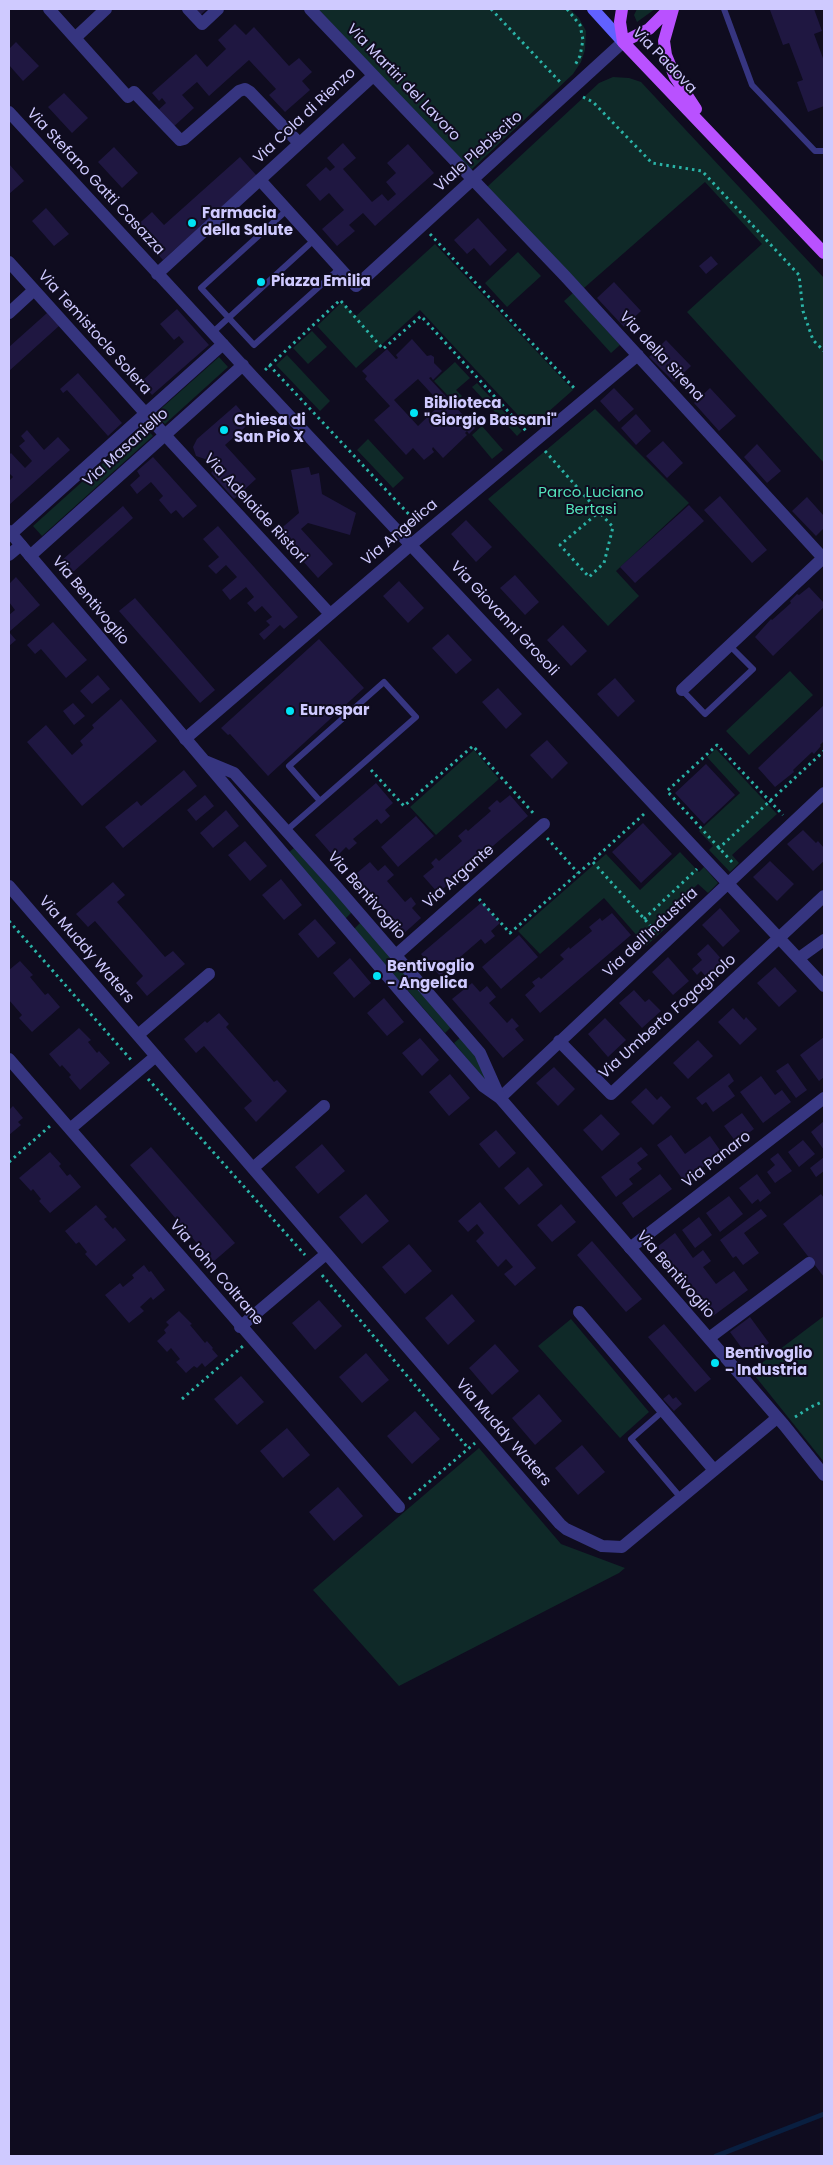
<!DOCTYPE html>
<style>
body{margin:0}
#map{position:relative;width:833px;height:2165px;overflow:hidden;background:#0f0c1f;font-family:Poppins,sans-serif}
canvas{display:block}
.frame{position:absolute;inset:0;border:10px solid #cfcaff;pointer-events:none}
</style>
<div id="map">
<canvas width="833" height="2165"></canvas>
<div class="frame"></div>
</div>
<script>
const ctx = document.querySelector('canvas').getContext('2d');
ctx.lineJoin = 'round';
function paint(path, color) {
  ctx.fillStyle = color;
  ctx.fill(path, 'evenodd');
}
function shape(rows) {
  const path = new Path2D();
  for (const r of rows) {
    path.moveTo(r[0], r[1]);
    for (let i = 2; i < r.length; i += 2) path.lineTo(r[i], r[i + 1]);
  }
  return path;
}
function stroke(path, color, width, dash) {
  ctx.strokeStyle = color;
  ctx.lineWidth = width;
  ctx.lineCap = dash ? 'butt' : 'round';
  ctx.setLineDash(dash || []);
  ctx.stroke(path);
}
function label(font, color, halo, rows, align = 'center') {
  ctx.font = font + ' Poppins,sans-serif';
  ctx.lineWidth = 4;
  ctx.setLineDash([]);
  ctx.textBaseline = 'middle';
  ctx.strokeStyle = halo;
  ctx.fillStyle = color;
  for (const [text, x, y, turn = 0] of rows) {
    ctx.save();
    ctx.translate(x, y);
    ctx.rotate((+turn || 0) * Math.PI / 180);
    ctx.textAlign = isNaN(turn) ? turn : align;
    if (halo) ctx.strokeText(text, 0, 0);
    ctx.fillText(text, 0, 0);
    ctx.restore();
  }
}
paint(shape([
 [318,9,570,9,579,18,586,31,585,50,581,62,573,74,470,171],
 [637,9,655,9,637,22,634,15],
 [613,77,629,78,641,82,824,278,824,463,687,312,762,244,705,182,584,288,487,187,599,83],
 [435,244,573,390,530,428,420,310,356,368,317,326,342,302,356,316],
 [518,252,541,276,507,307,485,283],
 [573,293,620,345,611,353,564,301],
 [312,331,327,347,308,364,293,348],
 [287,355,330,401,320,411,276,365],
 [219,357,228,367,165,424,155,414],
 [455,362,470,378,456,390,462,396,455,403,434,381],
 [477,383,522,431,517,436,472,387],
 [595,409,689,503,616,571,639,596,608,626,488,499],
 [144,426,153,436,42,536,33,526],
 [482,426,503,450,492,459,472,435],
 [368,439,404,478,393,488,357,450],
 [790,671,813,695,749,755,726,731],
 [716,749,777,814,732,855,739,863,730,872,709,850,713,846,699,831,740,793,707,757],
 [474,750,499,779,436,835,410,807],
 [294,848,352,912,344,920,288,853],
 [680,852,699,872,704,867,718,883,708,893,698,884,663,918,669,925,646,946,604,898,540,954,518,931,606,854,640,890],
 [361,922,452,1026,445,1033,354,929],
 [461,1037,476,1056,488,1085,454,1043],
 [824,1316,824,1462,751,1371],
 [571,1319,649,1412,620,1438,538,1346],
 [479,1448,561,1544,625,1568,619,1573,399,1686,313,1590]
]), '#0f2928');
stroke(shape([
 [716,2156,824,2114]
]), '#091f40', 5);
paint(shape([
 [190,9,207,9,198,17],
 [774,9,814,9,822,31,814,34,824,61,824,106,808,112,797,82,803,80,789,43,783,45,770,10],
 [235,24,246,35,254,27,289,66,299,58,312,72,302,81,310,90,285,112,269,95,276,89,249,60,209,96,197,82,182,95,194,108,171,129,156,112,166,103,162,98,159,101,152,93,196,54,207,67,226,49,218,40],
 [16,42,39,66,23,81,9,65,9,49],
 [64,93,88,118,72,133,48,107],
 [343,143,356,158,343,169,372,202,382,194,388,201,396,194,386,182,396,173,387,163,408,144,434,173,375,226,363,213,349,225,355,231,337,246,322,229,344,210,329,193,320,201,306,185,326,167,330,171,335,167,327,158],
 [114,147,138,173,122,188,98,162],
 [240,157,257,176,163,260,134,228,152,212,164,225],
 [9,164,24,181,9,194],
 [46,208,69,234,54,246,32,221],
 [478,218,507,250,490,266,474,248,467,254,454,240],
 [711,256,718,264,706,274,699,266],
 [614,282,641,311,624,327,597,298],
 [177,309,209,345,152,395,141,382,184,342,179,336,174,340,160,324],
 [47,313,59,326,9,371,9,347],
 [412,339,427,356,431,355,434,357,434,363,442,371,433,380,431,377,429,378,475,428,469,434,467,431,465,433,467,435,443,458,433,447,432,449,434,452,424,460,413,448,406,455,374,420,390,406,365,379,367,376,362,371,387,349,396,359,398,358,396,355],
 [418,379,441,404,418,426,394,400],
 [666,340,691,366,674,382,649,357],
 [78,373,122,423,108,436,67,390,63,393,60,389],
 [614,388,634,409,619,422,600,401],
 [710,388,736,416,719,431,694,403],
 [236,405,251,422,225,445,256,479,234,499,211,473,215,469,208,460,196,456,193,447,197,439],
 [636,414,651,431,636,445,621,428],
 [27,430,44,450,58,437,70,450,9,505,9,481,13,477,9,473,9,455,11,453,25,468,32,461,19,446,25,441,21,436],
 [663,441,683,463,667,478,646,456],
 [757,444,781,471,767,483,744,457],
 [153,457,197,506,183,518,176,510,171,514,159,500,163,496,151,482,137,494,130,485,140,476,137,471],
 [309,467,311,475,319,473,322,494,356,513,350,535,308,523,301,529,333,564,318,578,277,532,299,513,291,470],
 [720,496,767,550,752,563,704,510],
 [807,497,824,516,824,528,816,536,792,511],
 [689,505,704,521,635,583,620,567],
 [123,506,133,518,72,573,61,561],
 [466,520,492,547,476,562,451,534],
 [218,526,298,617,284,629,280,625,264,640,259,634,270,625,266,621,272,617,262,606,255,612,247,603,254,597,246,587,230,600,222,590,237,577,226,565,216,574,208,566,219,557,203,539],
 [515,575,539,602,525,615,500,588],
 [16,577,40,605,9,632,16,640,9,646,9,615,15,610,9,602,9,584],
 [399,581,424,608,408,623,383,596],
 [809,587,824,603,824,607,773,656,755,637,771,619,772,620,791,603,790,601,797,594,799,595],
 [135,598,215,690,200,703,119,611],
 [53,622,87,660,66,678,41,649,35,654,27,645],
 [563,625,587,651,571,666,547,640],
 [448,634,472,660,456,674,432,648],
 [319,639,364,688,268,776,230,734,228,735,221,728],
 [98,675,110,689,92,704,80,691],
 [615,678,635,701,618,717,597,694],
 [498,688,522,714,506,729,482,702],
 [121,699,157,741,82,806,27,742,46,725,72,755,83,745,80,741,94,728,92,725],
 [73,703,85,716,74,725,63,711],
 [824,705,824,741,820,745,821,746,814,754,812,752,793,770,794,772,775,787,758,768],
 [547,740,568,763,552,779,530,755],
 [706,764,735,795,704,824,675,793],
 [184,770,197,786,123,848,105,827,137,801,141,806],
 [376,783,393,803,385,810,390,816,381,824,377,819,353,839,357,843,349,850,346,847,335,858,315,835],
 [205,795,214,806,196,821,187,810],
 [510,795,528,816,438,893,423,876,434,867,431,863,436,858,439,861,462,841,458,836,466,829,468,831,491,811,488,808,497,800,500,803],
 [226,810,239,826,213,848,200,833],
 [416,816,434,836,398,867,381,847],
 [643,823,672,854,641,883,612,852],
 [803,830,816,843,818,841,824,848,824,861,813,871,787,844],
 [245,841,267,866,250,881,228,855],
 [770,861,794,884,777,901,753,877],
 [370,862,378,871,385,865,394,875,387,881,405,902,411,897,416,904,412,908,421,918,401,936,351,878],
 [281,879,302,905,284,920,262,895],
 [113,882,125,895,117,902,165,957,173,951,185,964,147,996,136,983,143,976,95,921,88,927,76,914],
 [482,902,500,923,491,931,495,936,485,944,481,939,459,958,463,963,453,972,449,967,440,976,421,954],
 [720,908,740,931,723,947,702,925],
 [612,913,631,935,540,1013,525,995,535,986,532,982,539,977,541,979,564,959,560,955,569,947,570,949,592,931,589,927,600,918,602,921],
 [315,919,336,943,318,958,298,934],
 [519,935,538,957,501,989,482,967],
 [708,944,725,963,708,979,701,971,697,975,692,969,702,960,697,954],
 [668,957,689,981,673,995,652,972],
 [350,958,371,983,354,998,333,973],
 [20,961,33,975,30,977,45,995,48,993,60,1007,32,1032,19,1018,22,1015,9,1000,9,970],
 [775,967,797,991,779,1007,757,983],
 [472,983,480,992,487,986,496,997,489,1003,507,1023,512,1018,519,1026,515,1029,524,1040,503,1058,452,999],
 [634,990,645,1002,649,999,661,1011,642,1028,619,1003],
 [384,998,404,1022,387,1036,367,1013],
 [733,1008,744,1020,746,1017,757,1029,740,1045,718,1022],
 [219,1013,229,1024,226,1027,274,1082,277,1080,287,1091,256,1122,244,1108,252,1101,204,1046,196,1053,184,1039,205,1021,207,1023],
 [605,1018,626,1040,608,1057,588,1034],
 [79,1028,91,1040,88,1042,97,1053,99,1051,110,1063,80,1090,69,1077,71,1075,62,1065,60,1067,49,1054],
 [824,1037,824,1077,819,1081,800,1055],
 [420,1038,439,1060,422,1076,402,1053],
 [698,1040,713,1056,688,1079,673,1063],
 [788,1063,807,1090,796,1098,776,1071],
 [554,1067,575,1089,558,1106,536,1083],
 [729,1073,734,1081,728,1086,735,1096,713,1112,706,1102,702,1105,696,1098],
 [450,1074,470,1098,449,1116,429,1092],
 [761,1076,775,1095,782,1090,791,1102,763,1123,740,1092],
 [646,1088,657,1100,661,1096,671,1107,653,1125,631,1102],
 [13,1106,23,1118,18,1122,21,1125,9,1135,9,1110],
 [742,1113,754,1129,736,1142,724,1126],
 [601,1114,620,1134,602,1151,583,1130],
 [824,1121,824,1150,811,1132],
 [496,1130,516,1153,499,1168,479,1144],
 [671,1135,685,1154,710,1136,722,1153,684,1181,657,1145],
 [803,1140,815,1154,799,1167,788,1152],
 [322,1144,345,1171,318,1194,295,1167],
 [151,1147,235,1243,213,1262,130,1165],
 [641,1147,648,1155,637,1163,642,1169,629,1179,633,1184,616,1197,601,1177],
 [50,1152,61,1164,59,1166,67,1176,70,1174,81,1187,50,1213,39,1201,41,1199,33,1189,31,1191,19,1178],
 [778,1153,792,1171,775,1183,767,1172,775,1165,770,1159],
 [824,1157,824,1171,816,1177,810,1168],
 [528,1167,543,1185,519,1205,504,1188],
 [660,1174,672,1189,633,1218,622,1203],
 [757,1174,771,1193,760,1202,758,1199,752,1204,739,1188],
 [366,1194,389,1221,362,1244,339,1217],
 [821,1194,824,1198,824,1277,783,1224],
 [729,1196,743,1214,720,1232,706,1213],
 [480,1202,536,1268,515,1286,504,1274,513,1267,506,1259,498,1267,476,1241,484,1233,477,1224,468,1232,458,1221],
 [561,1204,576,1222,552,1242,537,1225],
 [96,1205,107,1217,104,1219,113,1229,115,1227,126,1240,96,1266,85,1254,87,1252,79,1242,76,1244,65,1231],
 [761,1209,767,1216,744,1233,759,1253,743,1265,736,1256,733,1258,720,1240],
 [699,1217,712,1235,695,1248,682,1230],
 [675,1233,693,1258,703,1250,711,1261,703,1267,716,1284,734,1271,748,1290,713,1316,657,1247],
 [592,1241,642,1299,626,1312,577,1255],
 [409,1244,432,1271,405,1294,382,1267],
 [144,1265,149,1272,151,1271,165,1290,153,1300,151,1297,140,1307,144,1311,129,1323,105,1295,120,1283,123,1287,134,1278,132,1275],
 [452,1294,475,1321,448,1345,425,1318],
 [319,1300,342,1326,315,1350,292,1323],
 [179,1311,192,1324,190,1325,205,1343,207,1341,213,1348,212,1349,218,1356,205,1367,202,1363,197,1368,194,1366,186,1373,176,1362,180,1359,171,1348,167,1352,157,1341,166,1333,164,1330,169,1325,166,1322],
 [750,1317,769,1343,749,1358,730,1332],
 [664,1324,711,1379,695,1392,648,1337],
 [495,1344,519,1371,492,1395,469,1368],
 [366,1353,389,1380,362,1403,339,1377],
 [241,1376,264,1402,237,1425,214,1399],
 [539,1394,562,1421,535,1445,512,1418],
 [669,1394,673,1399,676,1397,682,1404,674,1411,663,1399],
 [415,1411,440,1439,412,1464,387,1436],
 [287,1428,310,1455,283,1478,260,1451],
 [582,1445,605,1472,578,1495,555,1468],
 [338,1487,363,1516,334,1541,309,1512]
]), '#1f1741');
stroke(shape([
 [491,9,561,83],
 [567,9,580,25,583,40,580,56,574,67],
 [583,97,593,102,652,163,702,171,799,275,803,311,813,340,824,351],
 [430,234,576,390],
 [269,365,417,523],
 [265,370,340,300,383,349,421,316,527,432],
 [545,451,599,512,613,527,604,563,589,577,560,545,599,512],
 [371,770,404,806,473,746,535,815],
 [644,814,592,861,657,933],
 [547,838,578,873],
 [718,849,824,751],
 [732,862,667,791,717,745,783,815],
 [479,899,510,933,592,861],
 [644,919,697,869],
 [9,921,132,1061],
 [148,1079,305,1255],
 [9,1162,50,1126],
 [322,1275,468,1448],
 [182,1399,243,1346],
 [795,1417,811,1407,824,1401],
 [409,1499,475,1443]
]), '#2ab3a7', 3, [2.5, 4]);
stroke(shape([
 [724,9,752,85,815,151,824,151],
 [287,210,201,288,254,345,340,268],
 [212,333,314,240],
 [682,690,705,714,753,669,730,646],
 [287,830,416,717,384,682,289,766,320,801],
 [663,1411,631,1439,681,1498]
]), '#363580', 6);
stroke(shape([
 [49,9,128,97,134,92,180,140,184,139,239,91,245,89,250,92,299,143],
 [188,9,202,24,218,9],
 [310,9,565,276,824,559],
 [75,38,106,9],
 [9,112,255,379,824,986],
 [260,180,356,286,623,42],
 [9,262,165,435,330,614],
 [157,274,373,76],
 [9,313,34,290],
 [11,534,223,344],
 [9,555,21,545],
 [30,556,243,365],
 [682,690,823,558],
 [185,739,412,544,638,355],
 [9,886,560,1524,566,1529,602,1546,622,1547,777,1418],
 [396,955,544,824],
 [799,958,824,940],
 [138,1035,209,974],
 [559,1041,611,1094,824,896],
 [9,1059,399,1507],
 [500,1098,824,793],
 [70,1129,156,1056],
 [253,1168,324,1106],
 [630,1248,824,1098],
 [579,1312,714,1470],
 [240,1327,326,1254],
 [709,1338,809,1263]
]), '#363580', 12);
stroke(shape([
 [9,531,406,998,483,1086,500,1098,784,1425,824,1475],
 [205,761,234,773,335,885,480,1053,500,1098]
]), '#363580', 12);
stroke(shape([
 [593,9,623,42]
]), '#6161ff', 12);
stroke(shape([
 [622,9,620,22,623,42],
 [673,9,664,41,666,55,675,77,696,109],
 [623,42,824,253],
 [623,42,649,29,669,9]
]), '#b951ff', 12);
for (const [x, y, r, color] of [
 [192,223,5,"#00e3f5"],
 [261,282,5,"#00e3f5"],
 [414,413,5,"#00e3f5"],
 [224,430,5,"#00e3f5"],
 [290,711,5,"#00e3f5"],
 [377,976,5,"#00e3f5"],
 [715,1363,5,"#00e3f5"]
]) {
  const dot = new Path2D();
  dot.arc(x, y, r, 0, 2 * Math.PI);
  ctx.fillStyle = color;
  ctx.fill(dot);
  stroke(dot, '#0f0c1f', 2);
}
label('15px', '#cfcaff', '#0f0c1f', [
 ["Via Padova",664,61,46],
 ["Via Martiri del Lavoro",403,83,46],
 ["Via Cola di Rienzo",305,116,-43],
 ["Viale Plebiscito",479,152,-42],
 ["Via Stefano Gatti Casazza",95,182,47],
 ["Via Temistocle Solera",94,333,48],
 ["Via della Sirena",661,357,47],
 ["Via Masaniello",126,448,-42],
 ["Via Adelaide Ristori",255,509,47],
 ["Via Angelica",400,533,-40],
 ["Via Bentivoglio",90,601,50],
 ["Via Giovanni Grosoli",504,619,47],
 ["Via Argante",459,877,-41],
 ["Via Bentivoglio",366,896,49],
 ["Via dell'Industria",651,933,-43],
 ["Via Muddy Waters",86,950,49],
 ["Via Umberto Fogagnolo",668,1017,-42],
 ["Via Panaro",717,1160,-38],
 ["Via John Coltrane",216,1273,49],
 ["Via Bentivoglio",675,1275,49],
 ["Via Muddy Waters",503,1433,49]
]);
label('bold 15px', '#cfcaff', '#0f0c1f', [
 ["Farmacia",202,214],
 ["della Salute",202,231],
 ["Piazza Emilia",271,282],
 ["Biblioteca",424,404],
 ["\"Giorgio Bassani\"",424,421],
 ["Chiesa di",234,421],
 ["San Pio X",234,438],
 ["Eurospar",300,711],
 ["Bentivoglio",387,967],
 ["- Angelica",387,984],
 ["Bentivoglio",725,1354],
 ["- Industria",725,1371]
], 'left');
label('15px', '#53e2ba', '#0f0c1f', [
 ["Parco Luciano",591,493],
 ["Bertasi",591,510]
]);
</script>
